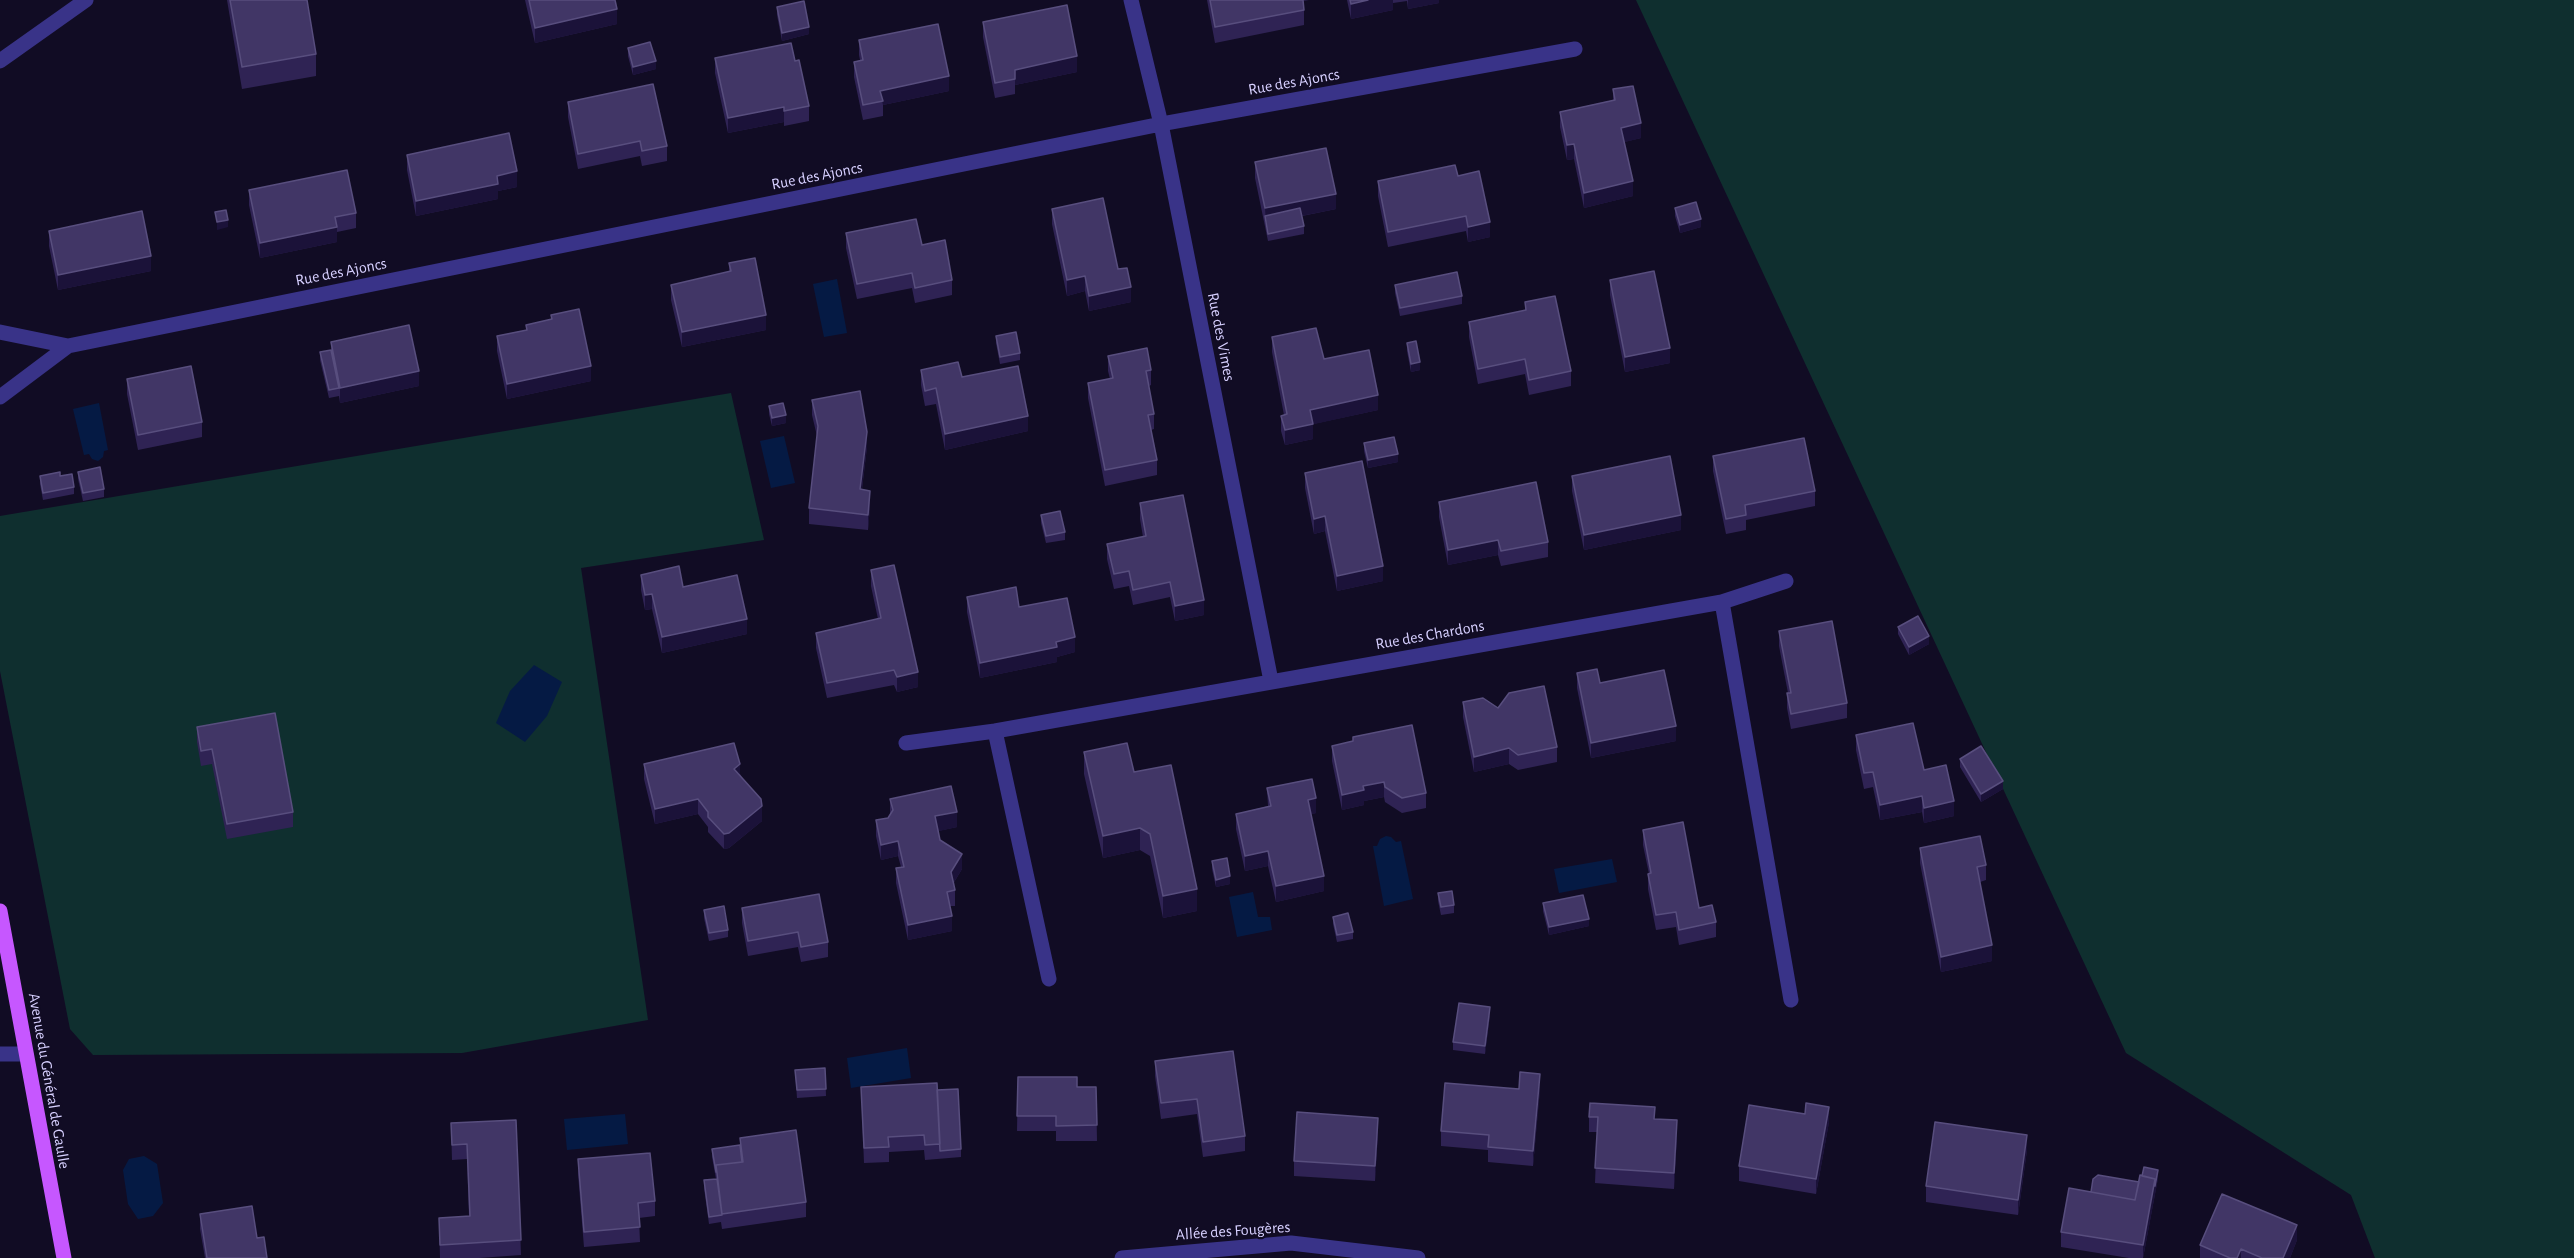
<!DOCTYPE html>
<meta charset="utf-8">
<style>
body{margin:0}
canvas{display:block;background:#110c24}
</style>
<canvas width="2574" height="1258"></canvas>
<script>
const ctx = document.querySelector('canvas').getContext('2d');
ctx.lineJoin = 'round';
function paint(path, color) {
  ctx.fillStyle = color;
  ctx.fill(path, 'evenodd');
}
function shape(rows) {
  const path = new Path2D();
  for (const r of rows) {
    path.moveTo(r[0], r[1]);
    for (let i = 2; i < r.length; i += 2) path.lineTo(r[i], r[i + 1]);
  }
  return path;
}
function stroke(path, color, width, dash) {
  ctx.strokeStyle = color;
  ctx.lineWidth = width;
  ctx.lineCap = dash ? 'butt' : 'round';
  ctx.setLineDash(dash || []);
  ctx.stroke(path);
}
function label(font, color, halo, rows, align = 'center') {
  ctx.font = font + ' "Alegreya Sans",sans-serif';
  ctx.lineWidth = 4.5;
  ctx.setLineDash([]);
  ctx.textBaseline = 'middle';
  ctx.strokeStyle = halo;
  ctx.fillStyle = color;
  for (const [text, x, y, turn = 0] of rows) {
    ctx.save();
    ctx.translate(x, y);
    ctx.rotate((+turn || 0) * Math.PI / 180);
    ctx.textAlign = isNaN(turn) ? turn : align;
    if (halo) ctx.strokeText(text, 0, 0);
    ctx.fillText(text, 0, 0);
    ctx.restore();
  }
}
paint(shape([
 [1636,0,2574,0,2574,1258,2375,1258,2351,1195,2126,1053],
 [731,393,764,540,581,568,648,1020,462,1053,93,1055,70,1029,0,671,0,516]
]), '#0f2f2f');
paint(shape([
 [837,279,847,333,824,337,813,284],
 [99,403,108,450,104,451,103,457,98,461,92,459,89,454,84,455,73,409],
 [784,436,795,483,771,488,760,441],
 [534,665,562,682,547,716,525,742,496,723,510,691],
 [1386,836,1391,837,1396,842,1401,841,1413,899,1384,906,1373,846,1377,846,1380,839],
 [1612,859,1617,882,1559,893,1554,869],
 [1253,892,1258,917,1270,917,1272,930,1237,937,1229,897],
 [907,1048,911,1078,851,1088,847,1058],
 [625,1114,628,1144,567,1150,564,1119],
 [144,1156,157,1164,163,1203,153,1216,138,1219,128,1204,123,1170,129,1159]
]), '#051a44');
stroke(shape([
 [1131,0,1161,124,1271,681],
 [0,61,86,0],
 [0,332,68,346,1161,124,1575,49],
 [0,397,68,346],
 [1722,602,1786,581],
 [906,743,995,731],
 [1049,979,995,731,1722,602,1791,1000],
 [0,1054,26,1054],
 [1122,1258,1291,1243,1418,1258]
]), '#393388', 15);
stroke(shape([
 [0,911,64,1258]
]), '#c657ff', 15);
paint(shape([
 [227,0,307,0,316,54,316,76,242,89],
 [525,0,615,0,617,24,535,43],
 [1207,0,1309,0,1303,1,1304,10,1304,25,1215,43],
 [1347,0,1439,0,1439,3,1408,9,1407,1,1393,3,1393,10,1351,19],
 [777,7,809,34,782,41,777,15],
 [983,22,1077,72,1015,85,1015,94,995,98,983,37],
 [859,40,949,91,883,105,883,116,863,120,854,77,854,62,860,60,859,55],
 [628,48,656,69,633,75,628,56],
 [715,58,795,61,809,106,809,121,784,126,784,122,728,133,715,73],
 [1613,89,1641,138,1624,142,1633,196,1584,208,1574,159,1567,160,1560,127,1560,112,1613,100],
 [568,102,667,146,667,161,642,166,640,156,578,169,568,117],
 [407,155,517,187,498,191,498,199,416,216,407,170],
 [1255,162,1336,209,1302,216,1304,226,1304,234,1268,241,1255,178],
 [1458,176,1490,237,1468,242,1466,231,1388,247,1378,196,1378,181],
 [249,190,356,213,356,228,337,232,337,242,260,258,249,205],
 [1675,208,1701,227,1680,233,1675,216],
 [1052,209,1118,269,1131,302,1089,311,1085,291,1067,296,1052,224],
 [49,231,151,271,58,290,49,246],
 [846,233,922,245,952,280,952,295,915,303,912,288,857,299,846,248],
 [729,263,766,330,682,347,671,300,671,285,729,272],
 [1610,280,1670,363,1625,372,1610,295],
 [1395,285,1462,296,1462,304,1400,316,1395,293],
 [1525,302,1571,371,1571,386,1529,395,1525,374,1478,384,1469,337,1469,322,1525,311],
 [551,315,591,381,507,399,497,351,497,336,526,330,526,325,551,319],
 [996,336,1020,353,1020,360,1000,364,996,343],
 [1272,337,1324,359,1378,410,1313,424,1313,439,1285,445,1281,431,1281,416,1284,415,1272,352],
 [331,342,419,386,340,403,339,396,329,398,320,360,320,352,331,350],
 [1407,343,1420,370,1411,372,1407,351],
 [1108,356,1151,370,1151,385,1149,386,1154,414,1154,429,1151,430,1157,460,1157,475,1105,486,1088,398,1088,383,1110,379,1108,371],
 [921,370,962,377,1028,431,945,450,936,404,925,406,921,385],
 [127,379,202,422,202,437,138,450,127,394],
 [812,400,867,447,862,489,870,506,868,530,809,524,809,508,817,436,812,415],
 [769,406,786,423,772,426,769,414],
 [1364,443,1398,462,1368,468,1364,451],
 [1713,456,1815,491,1815,506,1746,520,1746,530,1726,534,1713,471],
 [78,472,104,489,104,497,83,501,78,479],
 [1305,473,1383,581,1337,591,1325,531,1314,534,1305,488],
 [40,476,60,476,74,487,74,494,43,500,40,484],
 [1572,476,1681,530,1584,550,1572,491],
 [1439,502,1548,542,1548,557,1501,566,1498,555,1448,565,1439,517],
 [1140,503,1204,615,1175,621,1170,597,1133,605,1129,586,1114,589,1107,559,1107,544,1143,537,1140,519],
 [1041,515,1065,532,1065,540,1046,543,1041,523],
 [871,570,918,687,897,692,894,685,827,698,816,648,816,633,878,619,871,586],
 [641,575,683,587,747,634,662,653,652,609,645,610,641,590],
 [967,597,1019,607,1075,652,1057,657,1057,662,980,678,967,612],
 [1898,627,1929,644,1909,655,1898,634],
 [1779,631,1847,703,1847,718,1791,729,1787,708,1787,693,1788,693,1779,646],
 [1577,673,1600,683,1676,741,1591,758,1577,688],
 [1463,702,1557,747,1557,762,1518,770,1509,764,1474,772,1463,717],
 [197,727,293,812,293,827,227,839,212,764,201,766,197,742],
 [1856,735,1924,770,1954,816,1924,823,1922,812,1880,820,1873,787,1864,789,1856,750],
 [1353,737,1426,793,1426,808,1402,813,1385,802,1384,797,1364,801,1364,805,1342,810,1332,761,1332,746,1353,741],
 [1084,752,1134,772,1197,911,1163,918,1150,856,1140,850,1103,858,1084,774],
 [1960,759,2003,789,1981,802,1960,767],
 [644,764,740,774,762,821,729,848,724,849,708,832,708,827,698,814,655,824,644,779],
 [1267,788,1316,813,1311,814,1324,891,1276,902,1268,866,1245,871,1236,829,1236,814,1268,806],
 [890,799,957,827,938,831,940,840,962,869,953,884,955,890,955,906,950,906,952,931,908,940,896,883,896,868,901,867,898,856,881,860,876,836,876,820,888,818,890,814],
 [1643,830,1699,908,1716,922,1716,937,1679,945,1676,927,1656,930,1648,889,1648,874,1649,874,1643,845],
 [1920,848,1986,865,1986,880,1980,882,1992,961,1941,972,1920,863],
 [1212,861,1230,884,1216,887,1212,869],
 [1438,893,1454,905,1454,913,1441,915,1438,901],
 [1543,903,1589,926,1549,935,1543,911],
 [742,908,828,942,828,957,801,962,798,947,748,956,742,923],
 [704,910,728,930,728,937,709,941,704,918],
 [1333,917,1353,932,1353,939,1337,942,1333,924],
 [1490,1015,1485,1054,1453,1050,1453,1042],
 [1155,1061,1245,1136,1245,1151,1203,1157,1197,1114,1161,1119,1155,1076],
 [825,1068,826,1096,797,1098,795,1070],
 [1018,1077,1077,1087,1096,1087,1097,1141,1056,1141,1056,1131,1017,1131],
 [861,1087,937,1090,961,1149,961,1157,925,1160,924,1150,889,1152,889,1162,864,1163],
 [1519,1089,1540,1089,1533,1166,1488,1162,1488,1150,1441,1146,1441,1131],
 [1805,1114,1829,1122,1816,1194,1739,1181,1739,1166],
 [1589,1117,1655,1119,1677,1136,1674,1189,1595,1183,1597,1132,1589,1132],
 [516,1120,521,1255,479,1258,440,1258,439,1218,469,1216,467,1159,452,1160,451,1123],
 [1378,1133,1375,1181,1294,1176,1294,1161],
 [740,1138,806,1202,806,1217,722,1229,721,1222,709,1224,704,1188,704,1180,716,1179,712,1157,712,1149,740,1145],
 [2027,1150,2018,1215,1926,1202,1926,1186],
 [578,1159,655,1201,655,1216,639,1218,640,1242,584,1247,578,1174],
 [2158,1178,2143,1258,2129,1258,2061,1247,2061,1232,2139,1182],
 [200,1214,257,1238,267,1258,205,1258,200,1229],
 [2297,1240,2290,1258,2200,1258,2200,1245]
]), '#2f2354');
paint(shape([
 [1368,0,1393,0,1393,10,1351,19,1351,4],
 [1408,0,1439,0,1439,3,1408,9],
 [617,9,617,24,535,43,535,28],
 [809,27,809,34,782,41,782,33],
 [1077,56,1077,72,1015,85,1015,70],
 [656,61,656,69,633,75,633,67],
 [949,76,949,91,883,105,880,91],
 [784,107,784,122,728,133,728,118],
 [1641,123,1641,138,1621,143,1621,128],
 [1574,144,1574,159,1567,160,1567,145],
 [517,171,517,187,498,191,498,199,416,216,416,201,497,176],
 [1633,181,1633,196,1584,208,1584,193],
 [1336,194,1336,209,1266,223,1265,208],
 [1701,219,1701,227,1680,233,1680,225],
 [228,220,228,227,217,230,217,222],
 [1490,222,1490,237,1468,242,1468,227],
 [337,227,337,242,260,258,260,243],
 [151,256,151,271,58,290,58,275],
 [1085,276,1085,291,1067,296,1067,280],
 [1131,287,1131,302,1089,311,1089,296],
 [766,315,766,330,682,347,682,332],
 [1670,348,1670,363,1625,372,1625,357],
 [1420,362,1420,370,1411,372,1411,364],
 [591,366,591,381,507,399,507,384],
 [419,371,419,386,340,403,340,388],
 [1378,395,1378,410,1310,425,1310,410],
 [786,415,786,423,772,426,772,418],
 [1028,416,1028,431,945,450,945,434],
 [1313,424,1313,439,1285,445,1285,430],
 [867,432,867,447,860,504,860,489],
 [1398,454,1398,462,1368,468,1368,460],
 [870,491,870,506,868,530,868,515],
 [1681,515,1681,530,1584,550,1584,535],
 [1325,516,1325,531,1314,534,1314,519],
 [1498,540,1498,555,1448,565,1448,550],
 [1383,566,1383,581,1337,591,1337,576],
 [652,594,652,609,645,610,645,595],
 [1204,600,1204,615,1175,621,1175,606],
 [747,619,747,634,662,653,662,637],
 [1929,636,1929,644,1909,655,1909,647],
 [1075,637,1075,652,1057,657,1057,662,980,678,980,663],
 [918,672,918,687,897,692,897,677],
 [1676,726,1676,741,1591,758,1591,743],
 [1509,748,1509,764,1474,772,1474,757],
 [740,764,740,779,734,769],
 [2003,781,2003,789,1981,802,1981,794],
 [1384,782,1384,797,1364,801,1364,805,1342,810,1342,795,1363,786],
 [1922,796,1922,812,1880,820,1880,805],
 [1316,798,1316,813,1308,815,1308,800],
 [698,799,698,814,655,824,655,809],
 [1954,801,1954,816,1924,823,1924,808],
 [762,806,762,821,729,848,724,849,724,834],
 [957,812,957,827,935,832,935,816],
 [1140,828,1140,850,1103,858,1103,836],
 [898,841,898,856,881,860,881,845],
 [1268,851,1268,866,1245,871,1245,856],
 [962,854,962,869,951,887,951,872],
 [1230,876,1230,884,1216,887,1216,880],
 [1324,876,1324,891,1276,902,1276,886],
 [1197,889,1197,911,1163,918,1163,896],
 [952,916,952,931,908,940,908,925],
 [1589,919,1589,926,1549,935,1549,927],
 [1992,945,1992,961,1941,972,1941,957],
 [1490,1007,1490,1015,1485,1054,1485,1046],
 [1540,1074,1540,1089,1533,1166,1533,1151],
 [1829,1107,1829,1122,1816,1194,1816,1179],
 [1378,1118,1378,1133,1375,1181,1375,1166],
 [1677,1120,1677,1136,1674,1189,1674,1173],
 [2027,1135,2027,1150,2018,1215,2018,1200],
 [2158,1170,2158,1178,2143,1258,2143,1245,2155,1179],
 [2297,1225,2297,1240,2290,1258,2283,1258],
 [2241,1249,2241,1258,2237,1258]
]), '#1b1239');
const building = shape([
 [230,0,307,0,316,54,242,67,230,0],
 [529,0,615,0,617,9,535,28,529,0],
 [1210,0,1303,0,1304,10,1215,27,1210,0],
 [1350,0,1368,0,1351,4,1350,0],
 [804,1,809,27,782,33,777,7,804,1],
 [1067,5,1077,56,1015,70,1015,79,995,83,983,22,1067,5],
 [938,24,949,76,880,91,883,101,863,105,854,62,863,60,859,40,938,24],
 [650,42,656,61,633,67,628,48,650,42],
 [791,43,795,61,799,60,809,106,784,111,784,107,728,118,715,58,791,43],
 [653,84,667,146,642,151,640,141,578,154,568,102,653,84],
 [1633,86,1641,123,1621,128,1633,181,1584,193,1574,144,1567,145,1560,112,1615,100,1613,89,1633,86],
 [509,133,517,171,497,176,498,184,416,201,407,155,509,133],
 [1326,148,1336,194,1265,208,1255,162,1326,148],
 [1455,165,1458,176,1479,171,1490,222,1468,227,1466,216,1388,232,1378,181,1455,165],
 [347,170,356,213,335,217,337,227,260,243,249,190,347,170],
 [1103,198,1118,269,1127,268,1131,287,1089,296,1085,276,1067,280,1052,209,1103,198],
 [1696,202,1701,219,1680,225,1675,208,1696,202],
 [1300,208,1304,226,1268,234,1265,216,1300,208],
 [226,210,228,220,217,222,215,212,226,210],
 [142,211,151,256,58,275,49,231,142,211],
 [916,219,922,245,945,240,952,280,915,288,912,273,857,284,846,233,916,219],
 [755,258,766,315,682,332,671,285,731,271,729,263,755,258],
 [1654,271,1670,348,1625,357,1610,280,1654,271],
 [1457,272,1462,296,1400,308,1395,285,1457,272],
 [1555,296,1571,371,1529,380,1525,359,1478,369,1469,322,1526,310,1525,302,1555,296],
 [579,309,591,366,507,384,497,336,527,330,526,325,552,319,551,315,579,309],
 [409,325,419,371,340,388,331,342,409,325],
 [1316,328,1324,359,1369,350,1378,395,1310,410,1313,424,1285,430,1281,416,1287,414,1272,337,1316,328],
 [1016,332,1020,353,1000,357,996,336,1016,332],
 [1416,341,1420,362,1411,364,1407,343,1416,341],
 [1147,348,1151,370,1146,371,1154,414,1148,415,1157,460,1105,470,1088,383,1113,378,1108,356,1147,348],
 [331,350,339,388,329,390,320,352,331,350],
 [958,362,962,377,1018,366,1028,416,945,434,936,388,925,391,921,370,958,362],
 [191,366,202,422,138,435,127,379,191,366],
 [860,391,867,432,860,489,870,491,868,515,809,508,818,426,812,400,860,391],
 [783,403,786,415,772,418,769,406,783,403],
 [1394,437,1398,454,1368,460,1364,443,1394,437],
 [1804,438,1815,491,1745,505,1746,515,1726,519,1713,456,1804,438],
 [1670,456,1681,515,1584,535,1572,476,1670,456],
 [1362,461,1383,566,1337,576,1325,516,1314,519,1305,473,1362,461],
 [100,467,104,489,83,493,78,472,100,467],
 [60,472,60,476,72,474,74,487,43,493,40,476,60,472],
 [1536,482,1548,542,1501,551,1498,540,1448,550,1439,502,1536,482],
 [1183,495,1204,600,1175,606,1170,582,1133,590,1129,571,1114,574,1107,544,1146,536,1140,503,1183,495],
 [1060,511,1065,532,1046,536,1041,515,1060,511],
 [894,565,918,672,897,677,894,670,827,683,816,633,881,618,871,570,894,565],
 [679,566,683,587,737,575,747,619,662,637,652,594,645,595,641,575,679,566],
 [1016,587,1019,607,1067,598,1075,637,1056,642,1057,647,980,663,967,597,1016,587],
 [1918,616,1929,636,1909,647,1898,627,1918,616],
 [1832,621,1847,703,1791,714,1787,693,1791,693,1779,631,1832,621],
 [1597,669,1600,683,1664,670,1676,726,1591,743,1577,673,1597,669],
 [1544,686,1557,747,1518,755,1509,748,1474,757,1463,702,1483,698,1498,708,1509,693,1544,686],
 [275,713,293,812,227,824,212,749,201,751,197,727,275,713],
 [1913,723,1924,770,1946,765,1954,801,1924,808,1922,796,1880,805,1873,772,1864,773,1856,735,1913,723],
 [1412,725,1426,793,1402,798,1385,787,1384,782,1363,786,1364,790,1342,795,1332,746,1353,741,1353,737,1412,725],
 [734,743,740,764,734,769,761,799,762,806,729,833,724,834,708,817,708,812,698,799,655,809,644,764,734,743],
 [1127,743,1134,772,1171,765,1197,889,1163,896,1150,834,1140,828,1103,836,1084,752,1127,743],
 [1981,746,2003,781,1981,794,1960,759,1981,746],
 [1312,779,1316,798,1308,800,1324,876,1276,886,1268,851,1245,856,1236,814,1271,806,1267,788,1312,779],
 [951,786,957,812,935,816,940,840,962,854,951,872,955,890,947,892,952,916,908,925,896,868,904,867,898,841,881,845,876,820,888,818,893,810,890,799,951,786],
 [1683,822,1699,908,1712,905,1716,922,1679,930,1676,912,1656,915,1648,874,1651,873,1643,830,1683,822],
 [1980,836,1986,865,1977,867,1992,945,1941,957,1920,848,1980,836],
 [1227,858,1230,876,1216,880,1212,861,1227,858],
 [1452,891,1454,905,1441,907,1438,893,1452,891],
 [819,894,828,942,801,947,798,932,748,941,742,908,819,894],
 [1583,895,1589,919,1549,927,1543,903,1583,895],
 [724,906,728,930,709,933,704,910,724,906],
 [1348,913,1353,932,1337,935,1333,917,1348,913],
 [1459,1003,1490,1007,1485,1046,1453,1042,1459,1003],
 [1233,1051,1245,1136,1203,1142,1197,1099,1161,1103,1155,1061,1233,1051],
 [825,1068,826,1089,797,1090,795,1070,825,1068],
 [1520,1072,1540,1074,1533,1151,1488,1147,1489,1135,1441,1131,1445,1083,1519,1089,1520,1072],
 [1018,1077,1077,1077,1077,1087,1096,1087,1097,1125,1056,1126,1056,1116,1017,1116,1018,1077],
 [937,1083,940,1144,925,1145,924,1135,888,1137,889,1147,864,1148,861,1087,937,1083],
 [958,1089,961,1149,940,1151,937,1090,958,1089],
 [1590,1103,1655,1107,1654,1119,1677,1120,1674,1173,1595,1168,1598,1117,1589,1117,1590,1103],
 [1806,1103,1829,1107,1816,1179,1739,1166,1749,1105,1805,1114,1806,1103],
 [1297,1112,1378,1118,1375,1166,1294,1161,1297,1112],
 [516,1120,521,1240,440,1245,439,1218,470,1216,467,1144,452,1145,451,1123,516,1120],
 [1935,1122,2027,1135,2018,1200,1926,1186,1935,1122],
 [796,1130,806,1202,722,1214,716,1165,743,1162,740,1138,796,1130],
 [740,1145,742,1162,716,1165,716,1172,712,1149,740,1145],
 [650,1153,655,1201,638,1203,640,1227,584,1232,578,1159,650,1153],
 [2144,1167,2158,1170,2155,1186,2155,1179,2142,1176,2144,1167],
 [2098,1175,2139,1182,2135,1200,2091,1192,2093,1179,2098,1175],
 [2140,1175,2155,1179,2143,1245,2061,1232,2069,1188,2135,1200,2140,1175],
 [717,1179,722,1215,709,1217,704,1180,717,1179],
 [2222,1194,2297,1225,2283,1258,2262,1258,2241,1249,2237,1258,2230,1258,2200,1245,2222,1194],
 [252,1206,257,1238,264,1237,267,1258,207,1258,200,1214,252,1206]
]);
paint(building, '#413666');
stroke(building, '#584e7e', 1.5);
label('16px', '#d7d0ff', '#110c24', [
 ["Rue des Ajoncs",1294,82,-10],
 ["Rue des Ajoncs",817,176,-11],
 ["Rue des Ajoncs",341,272,-11],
 ["Rue des Vimes",1221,337,79],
 ["Rue des Chardons",1430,635,-10],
 ["Avenue du Général de Gaulle",49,1081,80],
 ["Allée des Fougères",1233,1231,-4]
]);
</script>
